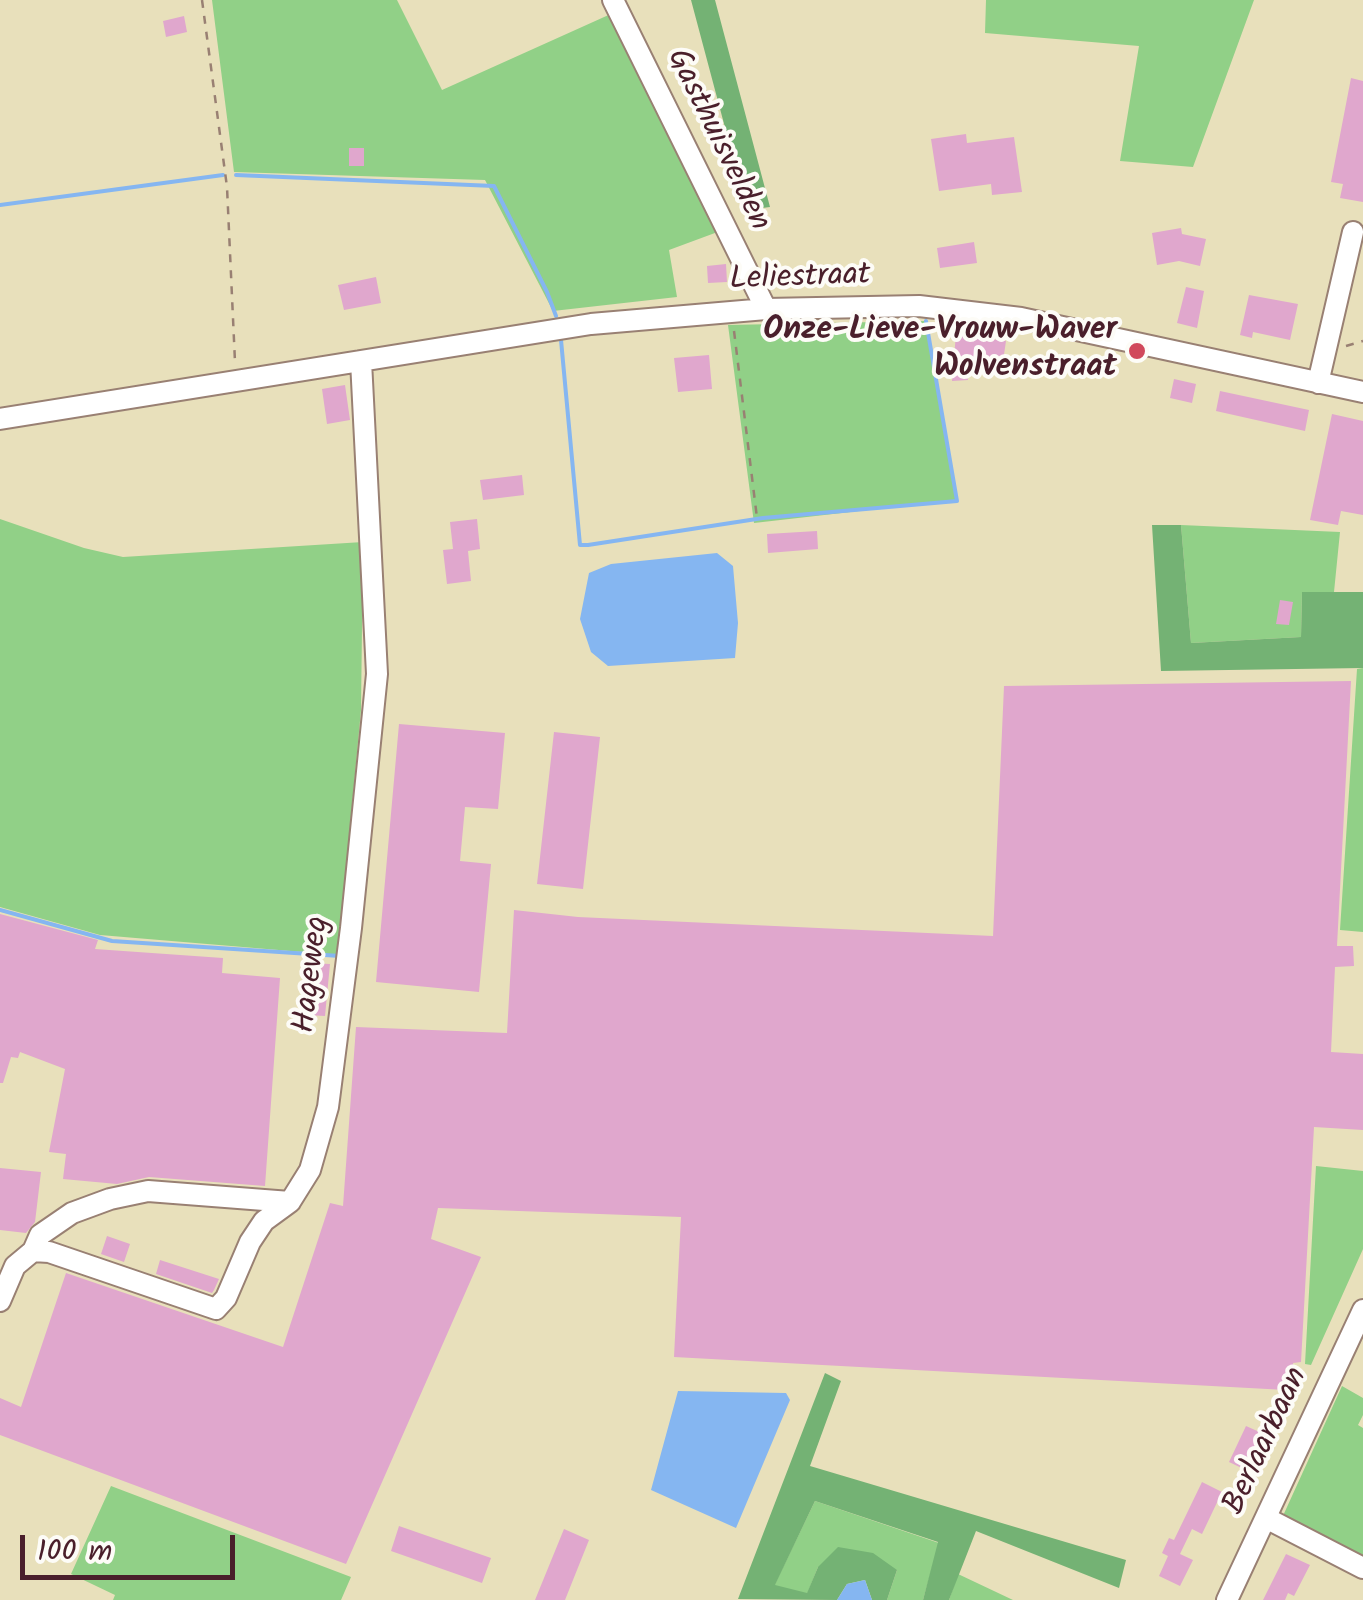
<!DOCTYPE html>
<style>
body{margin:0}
#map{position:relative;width:1363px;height:1600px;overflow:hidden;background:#e8e0bb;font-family:Kalam,sans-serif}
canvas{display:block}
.scale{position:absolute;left:20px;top:1535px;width:215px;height:45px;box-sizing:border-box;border:5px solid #4a1f2b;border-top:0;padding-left:12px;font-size:30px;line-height:35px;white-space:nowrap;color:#4a1f2b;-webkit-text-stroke:8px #fdfcf7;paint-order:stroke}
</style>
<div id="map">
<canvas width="1363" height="1600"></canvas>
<div class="scale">100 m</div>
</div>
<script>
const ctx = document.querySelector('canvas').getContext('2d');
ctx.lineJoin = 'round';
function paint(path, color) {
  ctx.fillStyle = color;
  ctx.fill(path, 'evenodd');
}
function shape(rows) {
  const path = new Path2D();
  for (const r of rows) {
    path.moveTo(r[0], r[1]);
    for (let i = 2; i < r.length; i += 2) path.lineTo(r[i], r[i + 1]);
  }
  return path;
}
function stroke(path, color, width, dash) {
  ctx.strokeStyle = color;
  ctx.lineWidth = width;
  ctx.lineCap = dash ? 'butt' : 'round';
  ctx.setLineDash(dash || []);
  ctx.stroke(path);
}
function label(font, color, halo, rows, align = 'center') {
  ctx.font = font + ' Kalam,sans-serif';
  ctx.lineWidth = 8;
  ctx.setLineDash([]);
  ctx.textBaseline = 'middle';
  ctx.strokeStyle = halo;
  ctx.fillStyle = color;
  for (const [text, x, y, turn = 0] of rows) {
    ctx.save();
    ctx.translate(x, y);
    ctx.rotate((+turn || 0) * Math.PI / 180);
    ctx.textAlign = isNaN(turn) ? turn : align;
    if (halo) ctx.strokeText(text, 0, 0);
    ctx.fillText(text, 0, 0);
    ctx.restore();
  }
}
paint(shape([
 [212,0,397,0,442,90,613,13,723,230,669,250,677,297,553,311,485,180,234,172],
 [986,0,1254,0,1193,167,1120,161,1139,46,985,33],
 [925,321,956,500,754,523,728,325],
 [0,519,84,548,123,557,363,542,361,710,338,955,100,935,0,907],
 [1181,525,1340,532,1334,592,1302,592,1301,637,1191,643],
 [1363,668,1363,932,1340,930,1357,669],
 [1316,1166,1363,1171,1363,1249,1311,1365,1305,1364],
 [1342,1386,1363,1398,1363,1415,1358,1425,1363,1428,1363,1560,1282,1518],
 [111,1486,351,1577,341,1600,113,1600,115,1595,71,1574],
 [815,1501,939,1543,923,1600,887,1600,897,1570,818,1567,807,1594,774,1586],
 [958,1574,1013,1600,949,1600]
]), '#91d087');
paint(shape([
 [691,0,715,0,770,207,747,210],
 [1152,525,1181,525,1191,643,1301,637,1302,592,1363,592,1363,668,1161,671],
 [825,1373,841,1381,810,1466,1126,1560,1119,1588,976,1531,949,1600,923,1600,938,1542,815,1501,775,1585,807,1593,818,1567,838,1547,873,1553,897,1570,887,1600,872,1600,865,1580,847,1584,837,1600,738,1599]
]), '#74b274');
paint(shape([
 [717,553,733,566,738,623,735,658,608,666,591,652,580,619,589,573,611,564],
 [678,1391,786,1393,790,1400,736,1528,651,1490],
 [865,1580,872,1600,837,1600,847,1584]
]), '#85b6f1');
stroke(shape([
 [236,175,494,186,547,292,556,316],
 [0,205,223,175],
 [561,340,580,545,588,545,763,518,957,501,926,321],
 [0,910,112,941,340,956]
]), '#85b6f1', 4);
paint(shape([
 [184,16,187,32,166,37,163,21],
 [1351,78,1363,81,1363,202,1340,198,1343,184,1331,182],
 [966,134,967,143,1014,137,1022,192,992,195,991,184,939,191,931,139],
 [349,148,364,148,364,166,349,166],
 [1181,228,1182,234,1206,239,1200,266,1179,261,1157,265,1152,233],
 [974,242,977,263,940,268,937,248],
 [726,264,727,282,708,283,707,266],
 [376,277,381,303,344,310,338,285],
 [1186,287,1204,291,1197,328,1177,323],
 [1249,295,1298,304,1290,340,1253,332,1252,338,1240,335],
 [956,334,1006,341,1002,368,967,363,968,380,952,381],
 [709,355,712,389,678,392,674,358],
 [1174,379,1196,384,1192,403,1170,398],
 [345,385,350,420,327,424,322,389],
 [1220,391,1309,410,1305,431,1216,411],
 [1332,414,1363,421,1363,515,1341,511,1338,525,1310,520],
 [522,475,524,495,483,500,480,480],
 [477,519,480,549,468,551,471,581,447,584,443,550,453,549,450,522],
 [817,531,818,549,768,553,767,534],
 [1280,600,1293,602,1289,625,1276,624],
 [1351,681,1337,946,1353,946,1354,966,1335,967,1331,1052,1363,1054,1363,1130,1314,1127,1301,1362,1293,1363,1294,1371,1287,1371,1286,1390,674,1357,681,1217,438,1208,431,1239,481,1257,346,1564,0,1435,0,1398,21,1407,66,1273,283,1347,330,1203,343,1206,356,1027,507,1033,514,910,578,917,993,936,1004,686],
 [399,724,505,733,498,809,465,807,460,861,491,864,479,992,376,982],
 [554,732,600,737,583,889,537,884],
 [0,914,98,940,95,949,223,958,222,973,280,978,265,1186,149,1177,117,1184,63,1179,66,1154,49,1152,65,1069,20,1052,18,1058,11,1057,3,1083,0,1083],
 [310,963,330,964,325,1016,306,1015],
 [0,1168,41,1172,35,1222,26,1233,0,1230],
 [107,1236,130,1244,124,1262,101,1254],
 [160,1260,219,1279,214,1290,212,1293,156,1274],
 [1246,1426,1264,1434,1248,1471,1229,1462],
 [1202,1482,1222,1492,1202,1534,1192,1529,1180,1554,1193,1560,1180,1586,1159,1576,1168,1556,1162,1553,1169,1538,1174,1540],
 [399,1526,491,1558,482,1583,391,1551],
 [564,1529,589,1540,565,1600,535,1600],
 [1286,1554,1310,1565,1294,1596,1288,1593,1285,1600,1263,1600]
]), '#e0a7cd');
const minor = shape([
 [613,0,766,309],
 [1318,383,1353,232],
 [0,419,591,324,766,309,919,306,1021,318,1363,392],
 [33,1251,40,1235,72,1213,110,1199,148,1191,290,1202],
 [0,1301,15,1266,33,1251,49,1252,216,1309,226,1298,250,1242,264,1221,290,1202,310,1170,328,1107,351,928,377,674,361,361],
 [1266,1518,1363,1568],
 [1227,1600,1363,1310]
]);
stroke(minor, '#998073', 24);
stroke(shape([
 [202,0,227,187,235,362],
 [734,331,757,518],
 [1346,346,1363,341]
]), '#998073', 2.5, [8, 8]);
stroke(minor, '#fff', 20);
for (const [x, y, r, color] of [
 [1137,351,10,"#d1495b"]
]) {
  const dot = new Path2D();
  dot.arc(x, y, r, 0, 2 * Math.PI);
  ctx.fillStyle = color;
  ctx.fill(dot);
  stroke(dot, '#fdfcf7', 4);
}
label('32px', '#4a1f2b', '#fdfcf7', [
 ["Gasthuisvelden",716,141,64],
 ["Leliestraat",800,280,-2],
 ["Hageweg",314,975,-83],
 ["Berlaarbaan",1268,1442,-65]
]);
label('bold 32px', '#4a1f2b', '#fdfcf7', [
 ["Onze-Lieve-Vrouw-Waver",1117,333],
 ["Wolvenstraat",1117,370]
], 'right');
</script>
